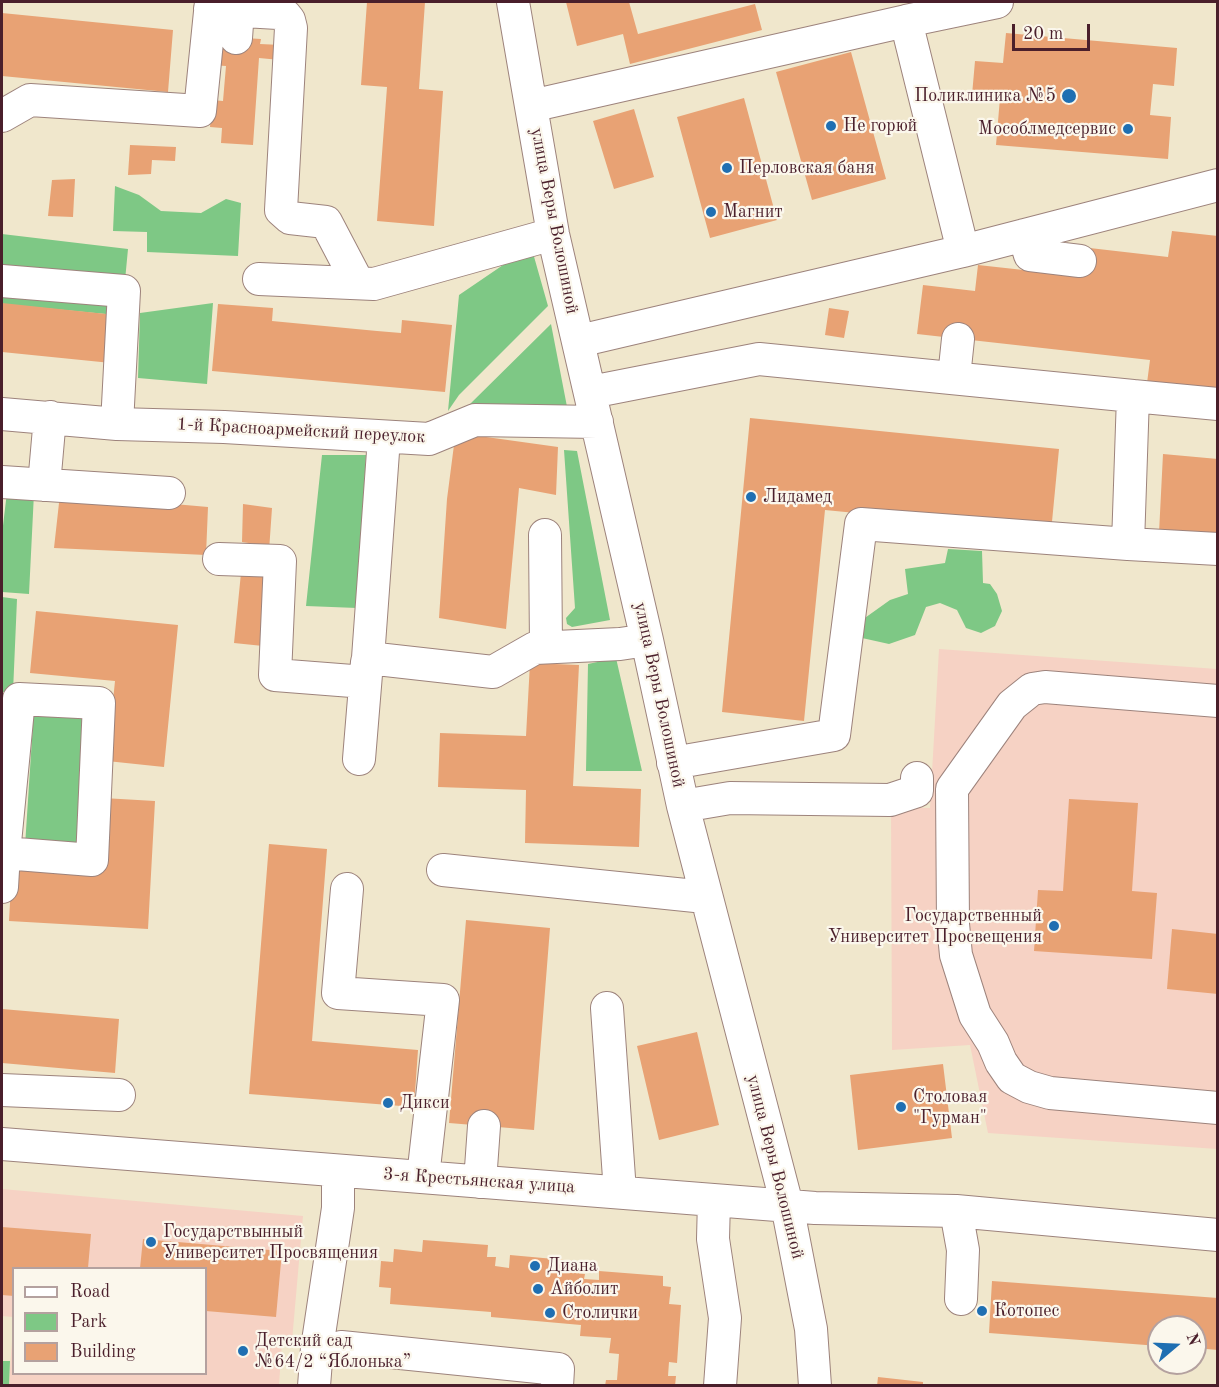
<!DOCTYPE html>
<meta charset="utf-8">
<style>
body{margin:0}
#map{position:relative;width:1219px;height:1387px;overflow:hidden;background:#f0e7cc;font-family:"Old Standard TT",serif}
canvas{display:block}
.frame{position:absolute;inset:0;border:3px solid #4a1f2b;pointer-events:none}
.legend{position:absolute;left:12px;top:1267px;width:195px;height:108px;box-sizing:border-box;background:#fbf7ec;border:2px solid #b4a19f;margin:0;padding:8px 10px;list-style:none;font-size:18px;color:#4a1f2b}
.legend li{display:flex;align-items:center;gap:12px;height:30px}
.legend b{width:30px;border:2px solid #b4a19f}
.north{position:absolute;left:1147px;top:1315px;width:60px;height:60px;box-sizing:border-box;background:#fbf7ec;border:2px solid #b4a19f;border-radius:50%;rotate:71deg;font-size:16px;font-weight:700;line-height:24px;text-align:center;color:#4a1f2b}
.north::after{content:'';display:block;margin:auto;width:21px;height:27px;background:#1f6fb2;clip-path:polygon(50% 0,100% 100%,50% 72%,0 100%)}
.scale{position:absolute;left:1012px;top:24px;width:78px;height:27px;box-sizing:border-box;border:3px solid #4a1f2b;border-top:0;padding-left:8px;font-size:18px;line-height:21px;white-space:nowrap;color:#4a1f2b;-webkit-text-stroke:4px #fbf7ec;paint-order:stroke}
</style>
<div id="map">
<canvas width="1219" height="1387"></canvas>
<div class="frame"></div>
<ul class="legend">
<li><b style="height:8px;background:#fff"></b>Road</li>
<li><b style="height:16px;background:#7ec885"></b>Park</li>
<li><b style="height:16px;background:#e8a274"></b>Building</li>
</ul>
<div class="north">N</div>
<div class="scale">20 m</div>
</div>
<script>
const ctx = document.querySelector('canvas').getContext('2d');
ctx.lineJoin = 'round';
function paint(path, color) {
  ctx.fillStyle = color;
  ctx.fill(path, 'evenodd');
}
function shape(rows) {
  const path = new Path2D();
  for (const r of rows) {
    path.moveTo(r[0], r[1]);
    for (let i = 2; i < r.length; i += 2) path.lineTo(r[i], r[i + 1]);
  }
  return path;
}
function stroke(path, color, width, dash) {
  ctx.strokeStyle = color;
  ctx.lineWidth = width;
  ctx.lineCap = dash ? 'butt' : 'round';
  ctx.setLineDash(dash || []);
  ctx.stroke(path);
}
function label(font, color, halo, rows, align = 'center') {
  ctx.font = font + ' "Old Standard TT",serif';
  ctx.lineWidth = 4.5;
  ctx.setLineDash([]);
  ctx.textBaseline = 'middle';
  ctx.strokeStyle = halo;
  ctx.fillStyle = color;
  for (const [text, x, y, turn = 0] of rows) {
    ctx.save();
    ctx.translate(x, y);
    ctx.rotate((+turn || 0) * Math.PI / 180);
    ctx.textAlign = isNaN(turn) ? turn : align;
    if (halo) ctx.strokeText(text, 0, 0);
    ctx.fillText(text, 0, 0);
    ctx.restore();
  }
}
paint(shape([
 [939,649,1217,669,1217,1149,988,1133,970,1045,892,1050,891,807,930,808],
 [2,1189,303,1216,292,1341,282,1341,279,1385,9,1385,13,1325,14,1374,206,1374,206,1268,14,1268,13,1317,2,1316]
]), '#f6d2c4');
paint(shape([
 [115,186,139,195,161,211,201,213,226,199,241,203,238,256,147,252,147,232,113,231],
 [2,234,128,249,124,291,2,278],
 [531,246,548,306,459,395,448,411,459,295],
 [2,288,116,297,116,315,2,304],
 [213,303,207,384,138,378,140,313],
 [551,324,569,417,470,404],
 [564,450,577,451,610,620,572,627,567,624,566,618,575,608],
 [322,455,366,455,357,608,306,606],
 [7,492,34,493,29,594,2,592,2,534],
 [948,549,982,551,983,583,990,584,997,594,1002,611,995,626,981,633,966,628,957,610,940,603,926,607,915,635,889,644,853,636,855,625,890,600,908,594,905,569,945,563],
 [2,597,17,599,13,692,2,692],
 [616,658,642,771,586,771,588,664],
 [93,707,90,852,25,846,34,708],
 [2,1361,10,1361,9,1385,2,1385]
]), '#7ec885');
paint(shape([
 [367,2,425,2,419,89,443,91,434,226,377,221,387,87,361,85],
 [566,2,629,2,638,34,755,4,762,30,630,64,623,34,577,46],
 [2,13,173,30,168,92,2,76],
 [1006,33,1177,48,1174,86,1153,84,1150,115,1171,117,1168,159,996,145,1000,98,972,95,975,61,1003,63],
 [212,36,261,39,260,44,281,45,280,60,259,58,253,145,221,143,222,128,210,127,212,100,223,101,226,66,210,65],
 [851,52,886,179,812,200,776,72],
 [744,98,777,220,710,238,677,117],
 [634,109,654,177,614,189,593,121],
 [130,145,176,147,175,161,152,160,151,174,128,175],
 [75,179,73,217,48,216,52,180],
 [1172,231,1218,236,1218,391,1147,383,1150,360,917,334,923,285,975,291,978,265,1078,276,1081,247,1168,257],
 [2,303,116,315,111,363,2,352],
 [218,304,273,308,272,321,377,331,401,333,402,320,452,325,445,392,212,371],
 [829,308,849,311,844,338,825,335],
 [750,418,1059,449,1051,532,825,510,804,721,722,712],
 [479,436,558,447,556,495,519,488,506,629,439,618,447,499,454,445],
 [1163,454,1218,459,1218,538,1159,533],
 [60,494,208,507,206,555,54,548],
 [243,504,272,508,269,551,254,552,255,544,242,542],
 [241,573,270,576,263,646,234,643],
 [36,611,178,625,164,767,107,761,115,681,30,673],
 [530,663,579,665,573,786,641,789,639,847,525,843,526,790,438,787,440,733,526,736],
 [103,798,155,801,148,929,9,921,12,867,99,872],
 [1069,799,1138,803,1132,891,1157,893,1152,959,1034,951,1038,890,1063,891],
 [269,844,327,849,312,1041,418,1050,414,1107,249,1094],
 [466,920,550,928,534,1130,449,1123],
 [1172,929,1218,934,1218,994,1167,989],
 [2,1009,119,1019,115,1073,2,1063],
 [697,1032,719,1125,659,1140,637,1046],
 [943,1064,952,1138,858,1150,850,1075],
 [2,1227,91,1234,88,1268,14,1268,14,1296,2,1295],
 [143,1239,282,1251,276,1317,206,1311,206,1268,140,1268],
 [423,1240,488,1245,487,1257,496,1257,495,1266,509,1268,510,1255,576,1261,575,1273,585,1274,584,1279,599,1280,599,1271,663,1276,663,1286,671,1287,669,1304,681,1305,677,1363,669,1362,668,1376,676,1376,675,1386,605,1386,606,1380,617,1380,619,1354,609,1353,611,1338,580,1336,581,1325,491,1317,491,1312,390,1304,391,1288,379,1287,381,1261,393,1262,394,1249,422,1252],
 [992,1281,1218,1298,1218,1350,1195,1348,1195,1327,1159,1327,1159,1346,989,1333],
 [878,1377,923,1382,923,1386,877,1386]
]), '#e8a274');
const minor = shape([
 [513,2,553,234,647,640,683,806,787,1205,811,1329,815,1386],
 [210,9,278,13,285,15,289,20,291,28,281,210,290,218,326,222,358,283],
 [236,38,238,10],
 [531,106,906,21],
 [2,116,30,100,200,111,211,2],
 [1024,235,1030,255,1080,261],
 [963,251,906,21,997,2],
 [259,279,374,284,553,234],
 [2,281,124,291,117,424],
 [579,341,963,251,1218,185],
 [954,377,958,339],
 [591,392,759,359,1133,396,1128,544,861,524,834,735,673,763],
 [1133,396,1218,404],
 [2,414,117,424,224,427,429,439,475,420,597,422],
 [384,438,368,658,493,672,535,648,620,644,647,640],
 [2,482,169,493],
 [44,485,50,417],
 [545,535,546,647],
 [1128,544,1218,549],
 [219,559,280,561,275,675,365,682],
 [1218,701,1045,687,1032,689,1012,705,952,789,953,924,956,955,975,1015,993,1043,1001,1062,1012,1078,1029,1087,1050,1093,1218,1108],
 [359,759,367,662],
 [683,806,730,798,890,800,917,791,917,778],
 [443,870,705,897],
 [2,887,4,853,19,699,99,703,92,860,4,853],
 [347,889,338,993,443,1000,423,1177],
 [607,1008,620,1192],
 [2,1090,119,1095],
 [2,1144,815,1208,956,1211,1218,1235],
 [480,1182,484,1126],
 [714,1200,713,1239,725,1318,720,1386],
 [956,1211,963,1250,961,1299],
 [341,1347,558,1369,557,1386],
 [314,1386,317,1348,338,1208,338,1171]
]);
stroke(minor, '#9d837c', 34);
stroke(minor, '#fff', 32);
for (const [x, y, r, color] of [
 [1069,96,8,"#1f6fb2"],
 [831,126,6,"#1f6fb2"],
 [1128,129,6,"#1f6fb2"],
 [727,168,6,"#1f6fb2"],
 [711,212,6,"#1f6fb2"],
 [751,497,6,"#1f6fb2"],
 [1054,926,6,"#1f6fb2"],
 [388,1103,6,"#1f6fb2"],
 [901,1107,6,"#1f6fb2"],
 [151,1242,6,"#1f6fb2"],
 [535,1266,6,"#1f6fb2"],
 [538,1289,6,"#1f6fb2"],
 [982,1311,6,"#1f6fb2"],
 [550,1313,6,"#1f6fb2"],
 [243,1351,6,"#1f6fb2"]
]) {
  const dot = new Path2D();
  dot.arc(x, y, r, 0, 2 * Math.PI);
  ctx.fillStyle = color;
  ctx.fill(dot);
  stroke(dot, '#fbf7ec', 2);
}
label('18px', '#4a1f2b', '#fbf7ec', [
 ["Поликлиника №5",1056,96,"right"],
 ["Не горюй",843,126],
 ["Мособлмедсервис",1116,129,"right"],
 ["Перловская баня",739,168],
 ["Магнит",723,212],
 ["Лидамед",763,497],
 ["Государственный",1042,916,"right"],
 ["Университет Просвещения",1042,937,"right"],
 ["Столовая",913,1097],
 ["\"Гурман\"",913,1118],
 ["Дикси",400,1103],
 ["Государствынный",163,1232],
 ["Университет Просвящения",163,1253],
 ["Диана",547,1266],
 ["Айболит",550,1289],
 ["Котопес",994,1311],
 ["Столички",562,1313],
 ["Детский сад",255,1341],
 ["№64/2 “Яблонька”",255,1362]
], 'left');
label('18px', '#4a1f2b', '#fbf7ec', [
 ["улица Веры Волошиной",554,221,79],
 ["1-й Красноармейский переулок",301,431,3],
 ["улица Веры Волошиной",659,695,78],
 ["улица Веры Волошиной",775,1167,76],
 ["3-я Крестьянская улица",479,1181,4]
]);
</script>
